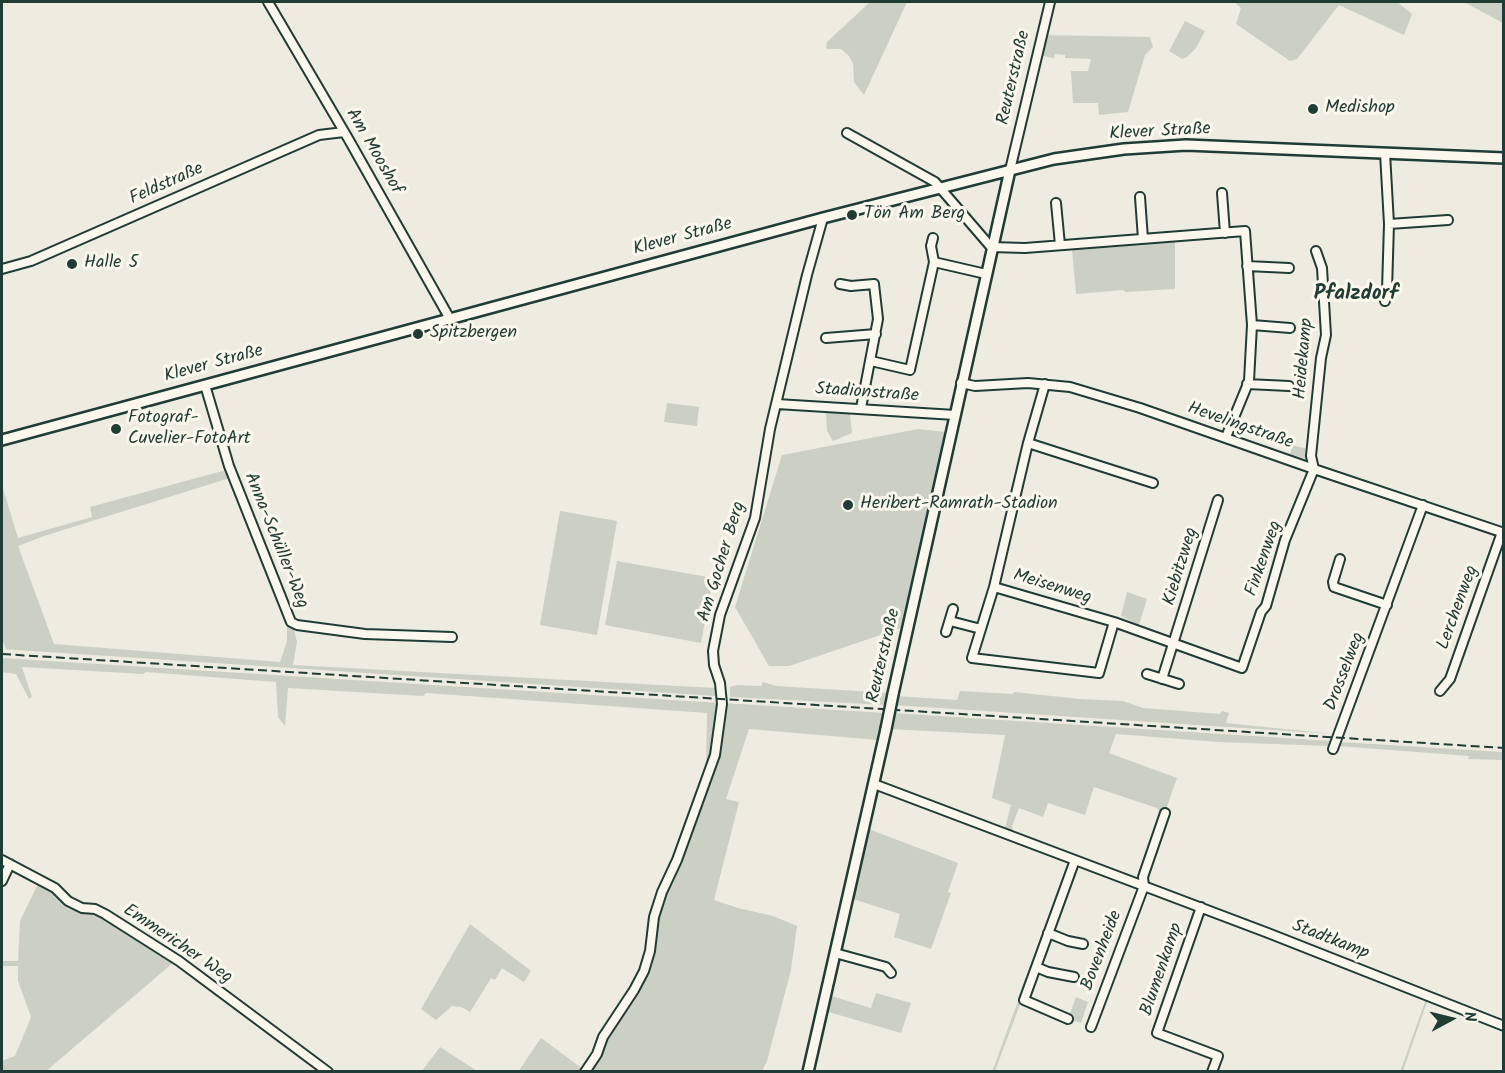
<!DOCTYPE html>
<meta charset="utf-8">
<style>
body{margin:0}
#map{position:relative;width:1505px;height:1073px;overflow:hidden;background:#eeece1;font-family:Kalam,sans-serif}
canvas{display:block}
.frame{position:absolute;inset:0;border:3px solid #1f3d34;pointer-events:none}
.north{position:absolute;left:1421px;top:989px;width:60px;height:60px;-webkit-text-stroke:4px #fbf7ec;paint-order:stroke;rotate:83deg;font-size:16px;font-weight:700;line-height:24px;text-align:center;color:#1f3d34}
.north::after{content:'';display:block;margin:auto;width:21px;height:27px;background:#1f3d34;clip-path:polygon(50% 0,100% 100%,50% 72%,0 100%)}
</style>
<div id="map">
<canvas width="1505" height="1073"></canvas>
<div class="frame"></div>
<div class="north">N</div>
</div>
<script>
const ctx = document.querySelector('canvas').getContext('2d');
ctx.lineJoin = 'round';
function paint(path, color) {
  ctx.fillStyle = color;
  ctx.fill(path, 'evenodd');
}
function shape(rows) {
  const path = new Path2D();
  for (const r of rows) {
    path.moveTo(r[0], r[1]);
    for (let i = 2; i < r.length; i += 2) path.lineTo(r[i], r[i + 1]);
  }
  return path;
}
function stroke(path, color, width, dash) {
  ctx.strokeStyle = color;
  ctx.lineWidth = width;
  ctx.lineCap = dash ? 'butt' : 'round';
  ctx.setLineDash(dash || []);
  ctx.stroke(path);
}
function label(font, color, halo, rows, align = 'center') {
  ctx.font = font + ' Kalam,sans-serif';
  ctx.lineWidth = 6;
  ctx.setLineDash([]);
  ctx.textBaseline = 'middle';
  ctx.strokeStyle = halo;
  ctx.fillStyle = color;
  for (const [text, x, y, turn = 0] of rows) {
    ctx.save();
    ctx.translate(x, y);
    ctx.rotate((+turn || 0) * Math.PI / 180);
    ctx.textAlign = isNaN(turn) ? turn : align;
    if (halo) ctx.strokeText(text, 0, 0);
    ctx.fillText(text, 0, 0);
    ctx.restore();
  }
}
paint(shape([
 [870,2,907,2,864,95,854,82,853,63,848,55,841,49,826,49,827,42],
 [1234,2,1397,2,1412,14,1404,35,1339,5,1297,59,1290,61,1236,24,1241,8],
 [1464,2,1503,2,1503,23],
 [1185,21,1205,31,1196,48,1187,57,1182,59,1169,51],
 [1042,35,1150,37,1153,47,1145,55,1128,112,1099,115,1098,103,1073,103,1071,71,1088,71,1091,59,1065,58,1065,55,1055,54,1054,58,1037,55],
 [1175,241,1175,289,1125,292,1124,290,1076,294,1072,249],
 [667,403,699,407,697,426,664,422],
 [826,412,850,414,852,433,833,441,827,431],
 [918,429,946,432,901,628,789,666,769,666,735,607,782,455],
 [1292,445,1308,449,1307,459,1290,455],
 [226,470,230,478,44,536,18,546,54,644,280,662,287,641,287,624,293,625,297,642,293,665,715,688,715,696,2,649,6,649,2,639,2,485,18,538,92,517,90,507],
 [560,511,617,521,597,635,540,625],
 [617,561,713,578,701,643,605,625],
 [1127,592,1147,599,1139,625,1121,616],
 [2,658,720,703,715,750,706,770,707,713,426,693,423,696,288,688,285,726,278,717,276,682,146,672,143,674,22,667,32,697,29,699,16,674,2,672],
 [763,682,776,686,889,693,887,705,730,697,730,687,737,685,761,686],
 [960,691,1013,694,1014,692,1080,699,1123,701,1143,708,1220,714,1222,711,1229,713,1226,723,1334,734,893,705,895,696,957,700],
 [723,703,885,713,878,740,749,729,726,799,739,802,714,900,738,908,773,916,797,926,791,970,767,1061,762,1071,589,1072,603,1043,646,971,655,917,718,750],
 [892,713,1332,741,1330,746,1219,742,1116,734,1109,753,1177,778,1166,809,1164,808,1161,816,1157,808,1094,787,1085,815,1048,803,1043,817,1019,808,1012,826,1013,831,1005,828,1011,805,992,798,1005,735,888,729],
 [1340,742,1503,752,1503,760,1468,759,1469,756,1338,746],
 [866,828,958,863,948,892,951,893,931,949,894,937,900,914,850,898],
 [38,884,51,890,69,906,102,916,174,962,45,1072,2,1071,2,1061,15,1056,31,1017,18,981,18,966,2,966,2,961,18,961,20,921],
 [470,924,531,971,524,982,502,968,495,980,491,978,470,1012,461,1007,452,1006,436,1020,421,1009],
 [876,993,911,1003,901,1033,825,1011,828,995,871,1008],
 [1076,997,1088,1002,1081,1023,1068,1019],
 [1426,999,1428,999,1403,1071,1400,1072],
 [1018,1001,1021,1002,995,1071,992,1072],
 [541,1038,583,1069,581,1072,518,1072],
 [440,1047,477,1071,422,1071]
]), '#cbcfc4');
const minor = shape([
 [268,2,349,140,450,319],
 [847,133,935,182,991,247,1025,248,1245,231,1252,325,1249,381,1226,437],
 [1010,170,1050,2],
 [1222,193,1225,233],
 [1140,197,1143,239],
 [1056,203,1060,245],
 [1389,224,1448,220],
 [933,238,931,246,934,262],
 [1247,266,1289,268],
 [2,269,31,261,319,135,344,132],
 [840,284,851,286,874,284,878,319,861,408],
 [1385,301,1387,290,1389,224,1385,153],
 [1252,325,1290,328],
 [826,338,876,334],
 [871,361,910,370,934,262,986,274],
 [961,383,975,386,1028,383,1070,387,1140,408,1314,469,1504,533],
 [1045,384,1028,443,994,587,972,658,1099,673,1114,622],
 [1247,384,1289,386],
 [205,385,229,466,291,622,297,625,365,634,452,637],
 [777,404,955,415],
 [1028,443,1153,483],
 [1340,559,1333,582,1334,587,1387,605],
 [994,587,1114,622,1242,668,1261,612,1266,606,1285,540,1314,469,1311,456,1321,358,1326,335,1322,268,1316,251],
 [950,621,981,629],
 [946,632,953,609],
 [1147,674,1179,684],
 [1162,679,1218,500],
 [1440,691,1450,679,1502,532],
 [1333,749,1423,505],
 [874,784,1268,933,1504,1026],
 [2,860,55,888,68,901,82,908,95,909,105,914,179,961,328,1072],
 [2,881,10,864],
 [1201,907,1157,1033,1218,1056,1212,1072],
 [1048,933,1068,941,1083,944],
 [835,953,886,967,891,973],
 [1036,967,1048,972,1074,977],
 [1068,1019,1024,1000,1075,860],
 [1091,1027,1144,886,1143,877,1165,813],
 [585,1072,597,1054,603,1037,634,990,644,971,650,951,654,917,662,892,677,860,715,755,722,704,720,683,714,665,713,651,720,615,755,518,770,429,807,275,823,218]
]);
const tertiary = shape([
 [2,440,823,218,1054,159,1124,149,1186,145,1504,158],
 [893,694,1010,170],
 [808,1072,886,729]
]);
stroke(minor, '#1f3d34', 12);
stroke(tertiary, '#1f3d34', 14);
stroke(minor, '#fbf7ec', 8);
stroke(tertiary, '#fbf7ec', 9);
stroke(shape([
 [2,654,1504,748]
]), '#1f3d34', 2, [9, 4.5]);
const tertiaryBridge = shape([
 [886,729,893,694]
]);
stroke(tertiaryBridge, '#1f3d34', 14, []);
stroke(tertiaryBridge, '#fbf7ec', 9);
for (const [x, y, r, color] of [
 [1313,109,6,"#1f3d34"],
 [852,215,6,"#1f3d34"],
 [72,264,6,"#1f3d34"],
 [418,334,6,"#1f3d34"],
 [116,429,6,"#1f3d34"],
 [848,505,6,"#1f3d34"]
]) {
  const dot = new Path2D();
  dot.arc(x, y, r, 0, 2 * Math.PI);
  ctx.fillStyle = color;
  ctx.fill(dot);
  stroke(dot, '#fbf7ec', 2);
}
label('18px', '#1f3d34', '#fbf7ec', [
 ["Reuterstraße",1015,78,-77],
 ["Klever Straße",1160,133,-3],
 ["Am Mooshof",373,152,60],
 ["Feldstraße",167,185,-24],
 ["Klever Straße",683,238,-15],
 ["Heidekamp",1305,359,-85],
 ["Klever Straße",214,365,-15],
 ["Stadionstraße",867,394,4],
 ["Hevelingstraße",1240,427,19],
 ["Anna-Schüller-Weg",275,541,68],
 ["Finkenweg",1265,559,-71],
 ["Am Gocher Berg",723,562,-73],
 ["Kiebitzweg",1182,567,-73],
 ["Meisenweg",1052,588,17],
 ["Lerchenweg",1459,608,-70],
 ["Reuterstraße",885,656,-77],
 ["Drosselweg",1346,672,-69],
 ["Stadtkamp",1330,941,21],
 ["Emmericher Weg",177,945,34],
 ["Bovenheide",1103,951,-69],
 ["Blumenkamp",1163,970,-71]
]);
label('18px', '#1f3d34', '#fbf7ec', [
 ["Medishop",1325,109],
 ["Tön Am Berg",864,215],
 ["Halle 5",84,264],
 ["Spitzbergen",430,334],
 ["Fotograf-",128,419],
 ["Cuvelier-FotoArt",128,440],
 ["Heribert-Ramrath-Stadion",860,505]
], 'left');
label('bold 21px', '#1f3d34', '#fbf7ec', [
 ["Pfalzdorf",1356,295]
]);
</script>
